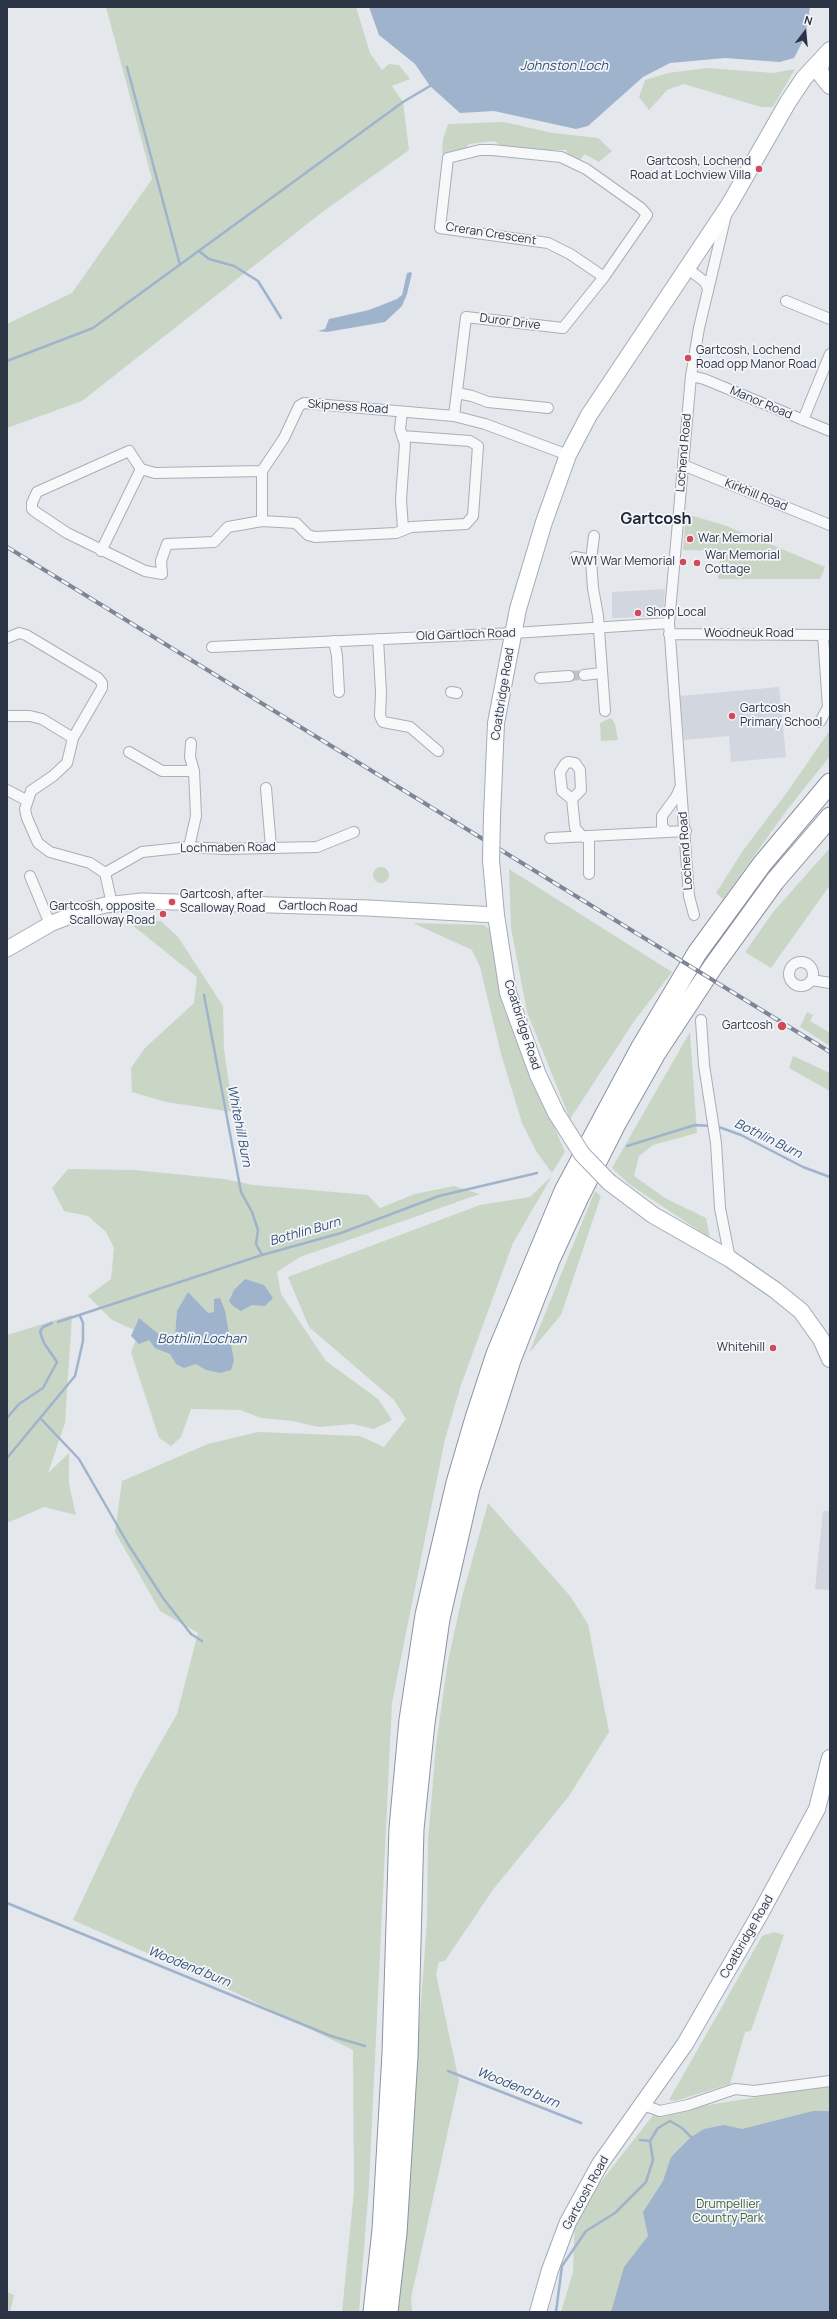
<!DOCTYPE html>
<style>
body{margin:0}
#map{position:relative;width:837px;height:2319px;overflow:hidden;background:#e4e7ec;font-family:Manrope,sans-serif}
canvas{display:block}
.frame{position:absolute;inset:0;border:8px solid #2b3445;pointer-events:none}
.north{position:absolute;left:785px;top:12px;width:40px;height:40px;-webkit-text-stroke:3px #f4f6f9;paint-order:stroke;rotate:16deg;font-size:11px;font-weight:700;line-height:16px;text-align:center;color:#2b3445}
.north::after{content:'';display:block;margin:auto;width:14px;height:18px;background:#2b3445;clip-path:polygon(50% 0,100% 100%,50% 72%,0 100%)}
</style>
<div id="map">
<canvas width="837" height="2319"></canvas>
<div class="frame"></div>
<div class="north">N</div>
</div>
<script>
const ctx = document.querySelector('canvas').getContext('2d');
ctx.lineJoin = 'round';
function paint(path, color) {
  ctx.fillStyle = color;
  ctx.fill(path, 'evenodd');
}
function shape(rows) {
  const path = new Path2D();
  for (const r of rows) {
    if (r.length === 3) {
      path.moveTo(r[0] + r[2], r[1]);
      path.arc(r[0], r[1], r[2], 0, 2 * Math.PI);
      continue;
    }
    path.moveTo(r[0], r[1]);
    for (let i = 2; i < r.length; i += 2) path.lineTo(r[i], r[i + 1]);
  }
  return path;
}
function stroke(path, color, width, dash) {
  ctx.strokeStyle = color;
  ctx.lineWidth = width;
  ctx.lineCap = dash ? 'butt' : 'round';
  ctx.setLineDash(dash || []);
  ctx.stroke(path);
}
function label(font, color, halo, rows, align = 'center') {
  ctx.font = font + ' Manrope,sans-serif';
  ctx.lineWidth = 3.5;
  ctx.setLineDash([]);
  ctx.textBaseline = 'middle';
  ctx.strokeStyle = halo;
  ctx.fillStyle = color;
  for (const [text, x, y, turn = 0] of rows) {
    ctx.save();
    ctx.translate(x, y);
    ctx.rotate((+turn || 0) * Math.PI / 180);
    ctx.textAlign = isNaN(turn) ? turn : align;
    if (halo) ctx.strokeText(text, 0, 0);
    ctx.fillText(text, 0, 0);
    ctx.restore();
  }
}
paint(shape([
 [665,589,663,616,612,618,612,592],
 [779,687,786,757,731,762,729,736,684,740,680,696],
 [823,1511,830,1511,830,1590,815,1589]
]), '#d2d6de');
paint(shape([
 [106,7,356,7,370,53,382,70,389,64,399,65,410,79,392,86,403,102,409,150,321,213,82,401,7,428,7,324,72,293,152,179],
 [707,68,774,73,795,69,773,107,761,107,684,84,667,90,649,110,639,97,645,80,668,73],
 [504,122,553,133,598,138,612,151,599,162,585,154,580,160,569,156,566,150,534,150,500,146,495,141,469,144,466,148,442,154,443,139,448,124],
 [686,514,724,525,825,567,820,579,718,579,721,551,683,550],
 [611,718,615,724,618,740,601,741,600,723],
 [830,730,830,756,787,810,723,899,716,893,742,852,788,791],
 [830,848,830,885,771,968,745,952,774,911],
 [381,875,8],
 [509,869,672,972,635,1020,570,1119,527,1012,511,928],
 [161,921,178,937,223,1006,224,1049,233,1112,166,1102,132,1092,131,1068,145,1048,194,1003,197,977,131,924],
 [413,923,484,925,490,930,503,1006,565,1152,552,1173,536,1151,522,1123,501,1054,480,967,472,950],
 [807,1012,813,1015,810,1021,830,1033,830,1046,800,1027],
 [690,1032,697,1133,653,1145,639,1156,634,1176,665,1198,706,1218,710,1238,629,1184,612,1168],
 [793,1056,830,1073,830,1091,789,1068],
 [68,1169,134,1170,224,1179,253,1185,368,1195,380,1208,415,1194,454,1186,480,1194,300,1257,277,1272,281,1294,326,1361,378,1399,392,1420,374,1429,353,1424,318,1427,293,1421,261,1418,240,1410,191,1409,181,1437,171,1446,159,1438,131,1352,139,1332,112,1320,88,1296,111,1279,114,1248,106,1232,88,1216,64,1211,52,1188],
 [552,1176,513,1243,461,1385,445,1439,392,1703,369,2185,359,2312,342,2312,354,2191,353,2050,232,1991,73,1920,137,1784,177,1714,198,1633,160,1611,115,1532,122,1481,208,1444,258,1432,360,1436,384,1447,406,1419,394,1400,309,1327,288,1277,480,1205,530,1197],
 [595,1191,601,1196,561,1315,529,1353],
 [72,1315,65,1423,48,1473,69,1453,69,1484,76,1515,44,1507,7,1523,7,1335],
 [488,1503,570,1596,588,1624,609,1732,569,1796,492,1891,445,1961,439,1962,436,1974,459,2081,411,2298,412,2312,398,2312,427,1921,428,1840,436,1745,448,1661,462,1597],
 [774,1932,784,1935,751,2031,745,2032,730,2084,675,2101,669,2100,762,1936],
 [830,2085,830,2105,826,2106,830,2106,830,2312,561,2312,573,2272,575,2215,654,2114],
 [7,2292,14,2295,10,2312,7,2312]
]), '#c9d6c5');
paint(shape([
 [369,7,810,7,805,37,794,58,780,62,725,58,670,63,643,77,588,126,576,129,494,111,460,113,430,86,415,64,379,35],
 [410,272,412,273,407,294,402,306,385,322,327,332,318,331,325,329,329,319,369,310,397,299,402,295,407,273],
 [245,1279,264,1285,273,1298,265,1306,252,1305,241,1311,233,1306,229,1301,234,1290],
 [188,1292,208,1313,214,1312,214,1299,220,1298,225,1311,234,1361,231,1370,220,1373,206,1370,196,1364,184,1368,176,1364,170,1354,155,1348,149,1340,139,1344,131,1336,139,1318,161,1336,175,1336,177,1311],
 [813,2111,830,2111,830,2312,611,2312,624,2267,648,2236,643,2212,663,2181,671,2157,691,2137,704,2129,724,2125,742,2129]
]), '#9fb4cc');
stroke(shape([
 [127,67,180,265],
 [199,251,209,259,234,266,258,281,281,318],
 [7,361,93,328,403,102,430,86],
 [204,995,241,1192,252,1212,258,1230,256,1244,262,1255],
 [716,1126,741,1135,803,1167,830,1177],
 [627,1146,695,1125,711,1126],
 [58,1322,262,1255,341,1233,439,1196,537,1173],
 [7,1418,19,1404,43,1388,57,1362,44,1343,40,1332,43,1327,52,1323],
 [41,1419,79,1459,128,1544,163,1598,191,1634,202,1641],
 [7,1458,75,1376,83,1341,83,1323,80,1316],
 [7,1903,331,2036,365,2046],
 [448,2071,581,2123],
 [640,2140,650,2141,658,2128,670,2121,682,2128,691,2137],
 [556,2312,562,2266,586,2231,615,2213,646,2182,653,2160,650,2141]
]), '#9fb4cc', 2.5);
stroke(shape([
 [569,676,584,675]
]), '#bfc3cb', 10, [10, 5]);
const minor = shape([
 [687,268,705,282,708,289],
 [786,301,830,319],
 [691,376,704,379,830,431],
 [457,393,472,396,488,402,548,408],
 [402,412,400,429,405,444,401,499,403,529],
 [454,416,466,317,563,328,604,277,647,215,641,208,586,169,561,157,492,150,480,150,448,158,440,228,548,243,570,254,604,277],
 [803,420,830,354],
 [402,436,470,441,478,446,473,516,466,524,411,527,396,533,315,537,308,535,296,523,262,521,262,471,284,438,299,406,304,403,454,416,485,424,568,455],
 [683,465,830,525],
 [262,471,155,473,141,469,129,451,37,492,32,503,32,509,37,513,67,533,145,571,162,574,161,561,167,544,214,542,228,527,262,521],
 [101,551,141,469],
 [575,557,591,560,593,588,598,616,605,711],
 [591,560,594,536],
 [669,634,830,635],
 [7,638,19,633,26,635,98,678,102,683,102,688,73,738,67,763,53,776,31,791,25,809,27,818,38,843,50,852,90,863,105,873,112,904],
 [378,639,381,692,380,716,383,722,410,727,438,751],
 [334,641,337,656,339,692],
 [212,647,514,633,669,623],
 [584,675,601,673],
 [540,678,569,676],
 [451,692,457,693],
 [7,716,30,716,42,719,73,738],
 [820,722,828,707,823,635],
 [129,752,162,771,194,771],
 [266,788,271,847],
 [7,790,26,800],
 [572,799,581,790,580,770,575,763,568,762,565,764,560,772,562,791,572,799,575,828,583,837],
 [667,832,662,826,662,816,676,797,681,786],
 [550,838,686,831],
 [189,847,196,816,194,771,190,757,191,743],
 [105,873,142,852,189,847,224,849,317,847,354,832],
 [589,874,589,837],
 [30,876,50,924],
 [694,915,689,896,669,623,691,376,699,328,726,215],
 [801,974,12],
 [812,980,830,983],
 [701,1020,704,1065,716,1143,720,1208,730,1259],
 [643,2105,660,2111,688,2105,735,2089,754,2091,830,2081]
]);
const secondary = shape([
 [7,949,52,923,83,911,105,905,142,901,368,908,496,915]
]);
const primary = shape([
 [822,59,820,70,822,76,830,86],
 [492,816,496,723,518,609,544,522,568,455,589,415,729,205,788,102,804,78,830,50],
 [491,860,496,915,508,993,538,1075,556,1113],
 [609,1182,653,1215,730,1259,775,1290,801,1311,821,1339,830,1359],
 [538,2312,550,2270,568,2222,600,2164,685,2044,760,1914,817,1809,830,1758]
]);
const motorway = shape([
 [373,2312,382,2230,392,2053,399,1828,409,1720,425,1615,456,1483,475,1418,496,1354,564,1191,641,1047,697,953,762,864,830,783],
 [388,2312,397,2233,408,2056,414,1829,425,1723,440,1619,470,1488,511,1360,550,1260,578,1199,617,1122,656,1053,714,965,775,881,830,817]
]);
stroke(minor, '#a9aeb7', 12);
stroke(secondary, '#a9aeb7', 17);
stroke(primary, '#a3abb8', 18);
stroke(motorway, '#8b94a3', 21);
stroke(minor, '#f7f8fa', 10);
stroke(secondary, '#fff', 15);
stroke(primary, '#fff', 16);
stroke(motorway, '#fff', 19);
const rail = shape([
 [7,547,830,1052]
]);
stroke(rail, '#7d8696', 4);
stroke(rail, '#f4f6f9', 2.5, [8]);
const primaryBridge = shape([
 [491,860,492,816],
 [556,1113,582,1154,609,1182]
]);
stroke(primaryBridge, '#a3abb8', 18, []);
stroke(primaryBridge, '#fff', 16);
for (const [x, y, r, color] of [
 [759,169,4,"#d1495b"],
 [688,358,4,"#d1495b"],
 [690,539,4,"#d1495b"],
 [683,562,4,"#d1495b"],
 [697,563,4,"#d1495b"],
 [638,613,4,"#d1495b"],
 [732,716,4,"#d1495b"],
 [172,902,4,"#d1495b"],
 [163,914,4,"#d1495b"],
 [782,1026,5,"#d1495b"],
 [773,1348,4,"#d1495b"]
]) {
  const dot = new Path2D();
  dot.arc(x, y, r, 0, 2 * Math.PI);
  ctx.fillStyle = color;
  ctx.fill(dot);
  stroke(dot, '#f4f6f9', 1.5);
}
label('12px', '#2b3445', '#f4f6f9', [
 ["Gartcosh, Lochend",751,162,"right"],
 ["Road at Lochview Villa",751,176,"right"],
 ["Gartcosh, Lochend",696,351],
 ["Road opp Manor Road",696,365],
 ["War Memorial",698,539],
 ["War Memorial",705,556],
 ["Cottage",705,570],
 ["WW1 War Memorial",675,562,"right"],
 ["Shop Local",646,613],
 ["Gartcosh",740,709],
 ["Primary School",740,723],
 ["Gartcosh, after",180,895],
 ["Scalloway Road",180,909],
 ["Gartcosh, opposite",155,907,"right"],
 ["Scalloway Road",155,921,"right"],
 ["Gartcosh",773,1026,"right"],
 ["Whitehill",765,1348,"right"]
], 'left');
label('12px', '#2b3445', '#f4f6f9', [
 ["Creran Crescent",491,234,9],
 ["Duror Drive",510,322,7],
 ["Manor Road",761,403,23],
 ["Skipness Road",348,407,4],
 ["Lochend Road",684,453,-85],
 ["Kirkhill Road",756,495,22],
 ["Woodneuk Road",749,634],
 ["Old Gartloch Road",466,635,-2],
 ["Coatbridge Road",503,694,-81],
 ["Lochmaben Road",228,848,-1],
 ["Lochend Road",686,851,-94],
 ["Gartloch Road",318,907,2],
 ["Coatbridge Road",522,1025,72],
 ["Coatbridge Road",747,1937,-60],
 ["Gartcosh Road",586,2193,-61]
]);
label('12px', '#3f6138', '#f4f6f9', [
 ["Drumpellier",728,2205],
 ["Country Park",728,2219]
]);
label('italic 13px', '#34527a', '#f4f6f9', [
 ["Johnston Loch",564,66],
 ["Whitehill Burn",239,1126,79],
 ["Bothlin Burn",768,1139,26],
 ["Bothlin Burn",305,1232,-16],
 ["Bothlin Lochan",202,1339],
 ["Woodend burn",189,1967,22],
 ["Woodend burn",518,2088,22]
]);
label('bold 16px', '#1d2536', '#f4f6f9', [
 ["Gartcosh",656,520]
]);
</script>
